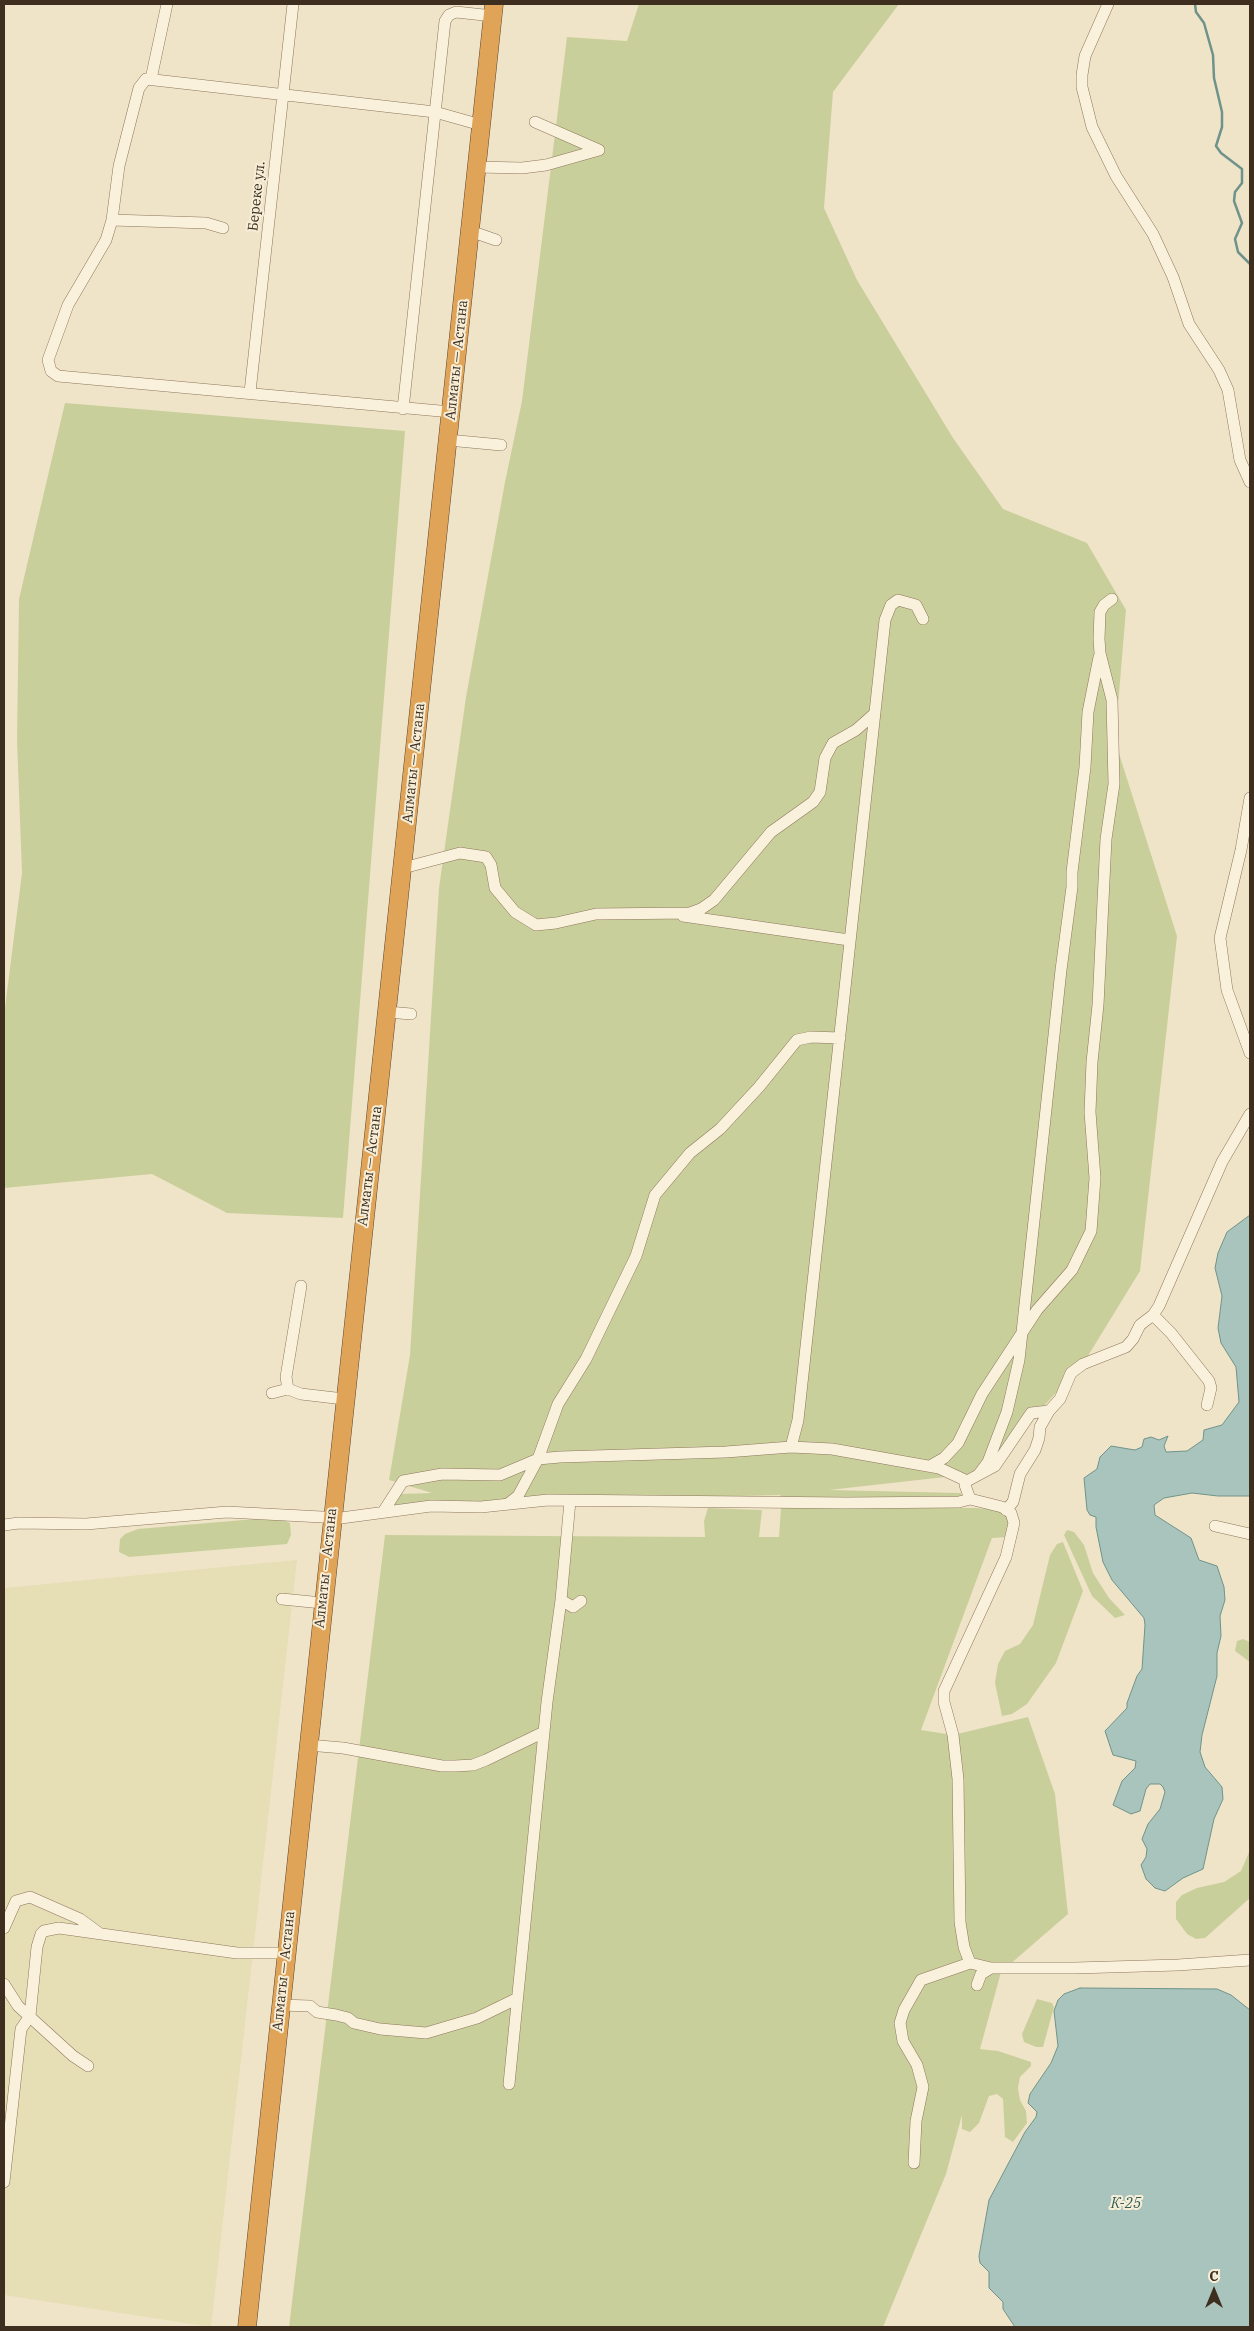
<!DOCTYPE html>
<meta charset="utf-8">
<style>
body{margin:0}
#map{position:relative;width:1254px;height:2331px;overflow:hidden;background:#f0e4c8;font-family:"IBM Plex Serif",serif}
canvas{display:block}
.frame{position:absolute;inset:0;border:5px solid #3d2e20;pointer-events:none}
.north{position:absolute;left:1189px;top:2266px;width:50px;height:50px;-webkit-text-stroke:4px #f7eed8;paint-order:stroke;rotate:0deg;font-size:14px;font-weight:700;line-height:20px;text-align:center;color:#3d2e20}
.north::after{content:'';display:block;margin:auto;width:18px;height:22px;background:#3d2e20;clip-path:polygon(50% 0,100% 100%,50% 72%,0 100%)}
</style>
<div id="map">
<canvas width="1254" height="2331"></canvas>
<div class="frame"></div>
<div class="north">С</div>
</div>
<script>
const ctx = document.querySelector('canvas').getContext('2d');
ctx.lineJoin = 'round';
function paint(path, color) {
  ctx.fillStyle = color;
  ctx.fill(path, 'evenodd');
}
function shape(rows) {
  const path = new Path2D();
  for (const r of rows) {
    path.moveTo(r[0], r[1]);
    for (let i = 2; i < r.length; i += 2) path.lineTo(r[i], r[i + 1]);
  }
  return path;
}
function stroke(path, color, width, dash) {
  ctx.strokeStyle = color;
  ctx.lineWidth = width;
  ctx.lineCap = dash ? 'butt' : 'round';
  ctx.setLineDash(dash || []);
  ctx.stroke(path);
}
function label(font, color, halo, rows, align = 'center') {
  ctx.font = font + ' "IBM Plex Serif",serif';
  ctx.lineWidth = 4;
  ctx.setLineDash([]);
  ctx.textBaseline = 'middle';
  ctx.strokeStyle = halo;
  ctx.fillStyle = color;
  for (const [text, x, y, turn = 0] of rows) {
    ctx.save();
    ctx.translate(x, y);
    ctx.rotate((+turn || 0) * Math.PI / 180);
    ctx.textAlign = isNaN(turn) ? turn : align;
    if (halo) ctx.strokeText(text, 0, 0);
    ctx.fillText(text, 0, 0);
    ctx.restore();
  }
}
paint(shape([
 [297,1560,211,2327,4,2295,4,1588]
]), '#e6deb5');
paint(shape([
 [639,4,899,4,833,92,824,208,857,280,953,438,1003,509,1087,543,1126,610,1115,741,1177,936,1140,1271,1083,1364,981,1473,829,1490,960,1493,964,1496,964,1500,782,1499,780,1495,570,1501,388,1513,399,1494,432,1493,389,1480,410,1355,439,888,466,697,505,482,522,401,567,37,627,41],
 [65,403,405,431,343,1218,227,1213,152,1174,4,1188,4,1016,22,873,17,740,19,599],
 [708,1508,762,1510,759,1537,779,1537,781,1508,976,1508,999,1510,1009,1516,1009,1537,992,1538,921,1730,953,1735,1028,1717,1055,1794,1068,1914,1001,1972,980,2049,998,2051,1031,2062,1031,2066,1020,2077,1018,2088,1020,2100,1026,2111,1027,2123,1013,2142,1005,2137,1003,2099,997,2094,989,2096,979,2123,970,2132,962,2129,962,2115,946,2174,883,2327,289,2327,385,1535,705,1537,704,1521],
 [255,1519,280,1519,290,1523,291,1535,287,1544,129,1557,119,1552,120,1539,125,1534,138,1529],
 [1067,1530,1074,1532,1084,1545,1093,1573,1109,1598,1125,1615,1115,1618,1092,1596,1064,1535],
 [1063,1542,1083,1591,1056,1663,1027,1704,1012,1714,1002,1716,995,1683,998,1664,1005,1651,1020,1644,1033,1625,1050,1555,1057,1544],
 [1243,1639,1250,1642,1250,1662,1235,1651,1237,1641],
 [1250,1850,1250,1898,1205,1938,1196,1939,1187,1934,1176,1919,1176,1902,1182,1895,1197,1888,1224,1882,1241,1871],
 [1037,1999,1052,2003,1054,2007,1043,2047,1036,2047,1024,2042,1022,2034]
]), '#c9cf9b');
const water = shape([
 [1250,1215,1250,1496,1218,1496,1192,1493,1164,1498,1154,1505,1155,1515,1191,1538,1199,1560,1217,1566,1224,1587,1225,1600,1220,1616,1221,1636,1217,1653,1217,1676,1202,1735,1200,1752,1205,1767,1222,1787,1223,1799,1214,1819,1203,1869,1183,1878,1165,1891,1155,1888,1146,1879,1141,1865,1146,1857,1147,1849,1142,1839,1148,1824,1160,1809,1165,1792,1163,1787,1160,1784,1150,1784,1146,1789,1140,1811,1131,1814,1113,1805,1122,1781,1135,1768,1136,1761,1113,1755,1105,1731,1127,1708,1127,1703,1137,1676,1142,1669,1145,1625,1144,1618,1112,1580,1103,1562,1096,1527,1096,1517,1090,1515,1087,1510,1084,1478,1097,1469,1100,1457,1111,1446,1135,1450,1142,1447,1144,1439,1151,1437,1159,1440,1168,1436,1164,1446,1166,1452,1187,1451,1203,1440,1204,1430,1222,1425,1239,1402,1236,1367,1221,1343,1218,1328,1222,1296,1215,1268,1218,1253,1227,1232,1250,1215],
 [1080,1988,1217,1989,1231,1995,1250,2010,1250,2327,1015,2327,1003,2309,1003,2302,989,2288,989,2272,980,2263,979,2256,989,2200,1025,2132,1036,2117,1037,2112,1028,2103,1030,2094,1051,2063,1058,2046,1054,2011,1058,2000,1064,1994,1080,1988]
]);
paint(water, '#a9c4bc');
stroke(water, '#6f938a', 1);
stroke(shape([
 [1195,4,1196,12,1204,23,1213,55,1214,78,1222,112,1222,127,1216,146,1221,153,1242,169,1242,183,1235,192,1234,201,1242,223,1235,239,1238,252,1250,264]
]), '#6f938a', 2.5);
const minor = shape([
 [1108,4,1085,56,1082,75,1082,87,1092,127,1116,176,1153,234,1173,277,1189,324,1219,370,1228,390,1240,460,1250,482],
 [151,79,167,4],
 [535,122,599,150],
 [477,167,522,168,546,165,599,150],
 [112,220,206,223,223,228],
 [470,231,496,240],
 [250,392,293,4],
 [403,409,445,21,449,15,456,12,493,16],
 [451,412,58,376,51,371,48,360,68,305,106,240,112,220,119,166,139,88,146,79,435,112,481,125],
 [448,440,501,445],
 [1250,798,1241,850,1220,938,1227,990,1250,1053],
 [403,868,460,853,486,857,491,865,495,888,515,912,536,925,556,923,596,914,690,913,701,909,714,900,771,832,813,802,820,792,825,758,833,743,856,730,874,714],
 [683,916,849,940],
 [388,1012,411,1014],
 [301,1286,286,1377,288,1389,301,1394,344,1399],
 [1153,1315,1171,1333,1209,1381,1211,1388,1207,1405],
 [272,1393,288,1389],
 [791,1447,798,1420,885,620,891,605,898,600,916,605,923,619],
 [930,1466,944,1458,958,1443,982,1394,1037,1310,1072,1270,1091,1231,1095,1178,1090,1112,1092,1062,1098,1005,1106,839,1114,784,1112,700,1100,653,1099,639,1100,612,1104,605,1112,599],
 [979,1474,988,1462,1007,1412,1019,1360,1061,970,1072,887,1072,872,1085,767,1088,712,1099,657],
 [970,1499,965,1485,967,1481,995,1466,1031,1413,1049,1411],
 [509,1503,518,1496,538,1459,558,1404,586,1359,636,1256,655,1195,690,1153,720,1129,759,1087,797,1040,811,1037,840,1038],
 [1006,1510,1013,1502,1020,1474,1035,1450,1039,1438,1040,1427,1049,1411,1060,1399,1071,1373,1083,1364,1126,1347,1133,1339,1140,1325,1153,1315,1159,1306,1222,1162,1250,1114],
 [383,1512,403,1481,442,1474,500,1475,538,1459,560,1457,726,1452,791,1447,832,1449,939,1468,967,1481],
 [4,1525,19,1523,86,1524,227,1512,341,1518,431,1506,481,1507,548,1500,847,1503,959,1502,970,1499,1002,1507,1011,1513,1014,1523,1006,1557,944,1691,944,1702,953,1735,958,1779,960,1922,964,1947,970,1963],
 [1215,1526,1250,1534],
 [282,1599,322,1603],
 [561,1600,573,1607,581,1601],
 [308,1745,343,1748,442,1766,455,1766,473,1765,486,1760,544,1732],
 [4,1928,16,1901,30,1897,80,1919,99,1933],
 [4,1984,18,2006,73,2056,88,2066],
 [977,1985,981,1974,991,1968],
 [280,2005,310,2006,317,2012,336,2015,348,2018,354,2023,380,2029,426,2033,477,2018,516,1999],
 [509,2084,547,1702,561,1600,570,1501],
 [914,2163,916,2121,923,2087,917,2065,903,2041,900,2023,904,2010,921,1980,970,1963,991,1968,1075,1968,1178,1965,1250,1960],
 [4,2182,21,2029,30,2016,37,1947,41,1934,44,1931,59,1928,237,1953,286,1953]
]);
const highway = shape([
 [247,2327,494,4]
]);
stroke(minor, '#8d765c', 12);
stroke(highway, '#5b4430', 19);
stroke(minor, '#faf1dc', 11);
stroke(highway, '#e0a458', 18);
label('14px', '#3d2e20', '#f7eed8', [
 ["Береке ул.",257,196,-84],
 ["Алматы — Астана",457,360,-84],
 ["Алматы — Астана",414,763,-84],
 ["Алматы — Астана",370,1166,-83],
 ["Алматы — Астана",326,1568,-84],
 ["Алматы — Астана",284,1971,-84]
]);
label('italic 15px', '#2f5d5a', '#f7eed8', [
 ["К-25",1126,2204]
]);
</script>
